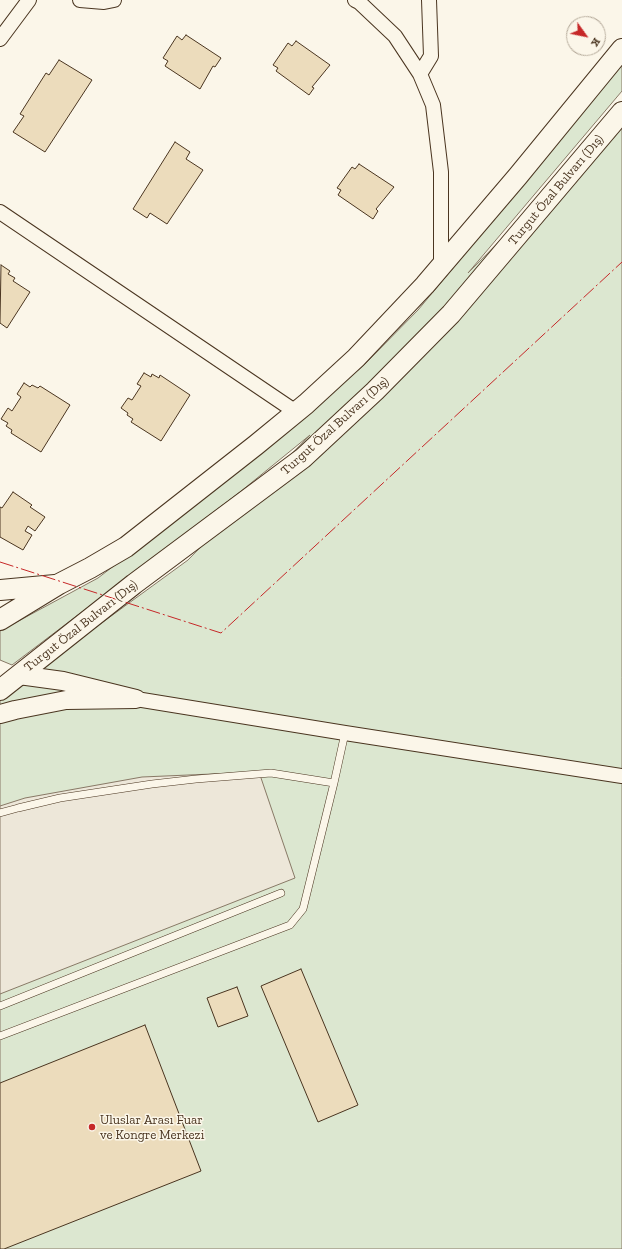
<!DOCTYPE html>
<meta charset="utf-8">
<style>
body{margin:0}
#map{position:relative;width:622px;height:1249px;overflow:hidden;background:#fbf6e9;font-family:"Zilla Slab",serif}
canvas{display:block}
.north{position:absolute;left:566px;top:16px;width:40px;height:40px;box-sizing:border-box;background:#fbf6e9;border:1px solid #b4a999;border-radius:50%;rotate:123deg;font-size:11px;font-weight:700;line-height:16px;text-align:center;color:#4a3520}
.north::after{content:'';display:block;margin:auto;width:14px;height:18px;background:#c62828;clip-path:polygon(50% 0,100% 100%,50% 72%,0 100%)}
</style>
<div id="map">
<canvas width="622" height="1249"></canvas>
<div class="north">K</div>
</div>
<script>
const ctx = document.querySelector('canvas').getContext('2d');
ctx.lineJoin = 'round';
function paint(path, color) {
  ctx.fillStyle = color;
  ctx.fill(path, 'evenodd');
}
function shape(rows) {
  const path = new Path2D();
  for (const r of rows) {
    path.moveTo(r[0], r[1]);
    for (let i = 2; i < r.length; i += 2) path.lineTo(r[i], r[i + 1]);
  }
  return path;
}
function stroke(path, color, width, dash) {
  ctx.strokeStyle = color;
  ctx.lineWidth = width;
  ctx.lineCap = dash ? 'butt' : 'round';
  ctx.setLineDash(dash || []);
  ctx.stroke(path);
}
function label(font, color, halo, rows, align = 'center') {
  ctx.font = font + ' "Zilla Slab",serif';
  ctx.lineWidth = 3;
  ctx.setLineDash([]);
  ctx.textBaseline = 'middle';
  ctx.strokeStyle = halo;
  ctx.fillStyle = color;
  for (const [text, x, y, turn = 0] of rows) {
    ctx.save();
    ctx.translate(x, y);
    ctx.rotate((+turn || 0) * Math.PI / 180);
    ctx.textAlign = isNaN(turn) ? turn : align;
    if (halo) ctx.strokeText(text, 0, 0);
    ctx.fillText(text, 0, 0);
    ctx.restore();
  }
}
const green = shape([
 [622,65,622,91,468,273,551,189,622,106,622,1249,0,1249,0,697,188,560,310,435,240,492,12,665,0,660,0,631,98,578,270,446,365,364,418,310,622,65]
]);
paint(green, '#dce7d0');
stroke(green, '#887966', 1);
const parking = shape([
 [259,772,295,878,0,994,0,806,25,798,142,777,259,772]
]);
paint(parking, '#ede7d9');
stroke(parking, '#887966', 1);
const building = shape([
 [186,35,221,58,215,67,213,66,200,89,165,66,168,61,163,58,177,36,182,40,186,35],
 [296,41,330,65,312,87,314,88,309,95,276,71,278,68,273,65,288,43,292,46,296,41],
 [59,60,92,80,45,152,13,132,24,116,20,114,46,73,49,75,59,60],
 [175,142,190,152,186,159,203,170,167,224,150,213,147,218,133,209,175,142],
 [359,164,394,187,376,209,378,211,373,219,338,195,341,190,337,188,352,167,355,169,359,164],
 [1,265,10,271,8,274,15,278,13,281,30,292,7,328,0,323,1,265],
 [144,373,151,377,152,374,159,378,160,375,190,395,161,441,131,422,133,419,127,415,128,413,121,408,128,398,132,400,141,386,137,384,144,373],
 [24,383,30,387,32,385,38,388,40,386,70,405,41,452,11,433,12,430,6,426,8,423,1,419,8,408,12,411,21,397,17,394,24,383],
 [13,492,32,505,30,507,45,517,35,531,28,526,25,531,32,535,23,550,0,537,0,507,2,508,13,492],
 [301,969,358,1105,318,1122,261,986,301,969],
 [237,987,248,1016,218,1027,207,998,237,987],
 [145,1025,201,1171,4,1249,0,1249,0,1083,145,1025]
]);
paint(building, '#ecdcbc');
stroke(building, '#4a3520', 1);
const service = shape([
 [0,813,18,808,60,798,152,784,196,779,271,773,334,783],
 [0,1006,281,893],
 [0,1036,290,925,303,909,334,783,345,733]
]);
const minor = shape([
 [80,0,104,2,114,0],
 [355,0,359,2,395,36,420,74,433,105,441,172,441,266],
 [0,39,29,0],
 [420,74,431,56,429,0],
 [0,212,296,412],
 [136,699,345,733,622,776]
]);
const tertiary = shape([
 [0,714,15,710,66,700,136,699,63,681,19,675]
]);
const secondary = shape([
 [0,590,55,585],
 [0,620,59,584,90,568,126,547,256,445,306,404,356,358,425,285,518,176,622,49],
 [0,690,134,584,303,458,375,391,451,314,622,112]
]);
stroke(service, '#4a3520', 8);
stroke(minor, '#4a3520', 16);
stroke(tertiary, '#4a3520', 20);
stroke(secondary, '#4a3520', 22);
stroke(service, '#fbf6e9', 7);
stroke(minor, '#fbf6e9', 14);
stroke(tertiary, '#fbf6e9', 18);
stroke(secondary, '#fbf6e9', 20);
stroke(shape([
 [0,562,221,633,622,262]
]), '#c62828', 1, [14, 3, 2, 3]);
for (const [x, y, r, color] of [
 [92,1127,4,"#c62828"]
]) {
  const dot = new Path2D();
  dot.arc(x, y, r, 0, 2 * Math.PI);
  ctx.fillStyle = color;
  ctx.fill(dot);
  stroke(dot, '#fbf6e9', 1.5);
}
label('13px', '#4a3520', '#fbf6e9', [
 ["Turgut Özal Bulvarı (Dış)",556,190,-50],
 ["Turgut Özal Bulvarı (Dış)",335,426,-42],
 ["Turgut Özal Bulvarı (Dış)",81,626,-38]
]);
label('13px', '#4a3520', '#fbf6e9', [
 ["Uluslar Arası Fuar",100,1120],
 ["ve Kongre Merkezi",100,1135]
], 'left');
</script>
